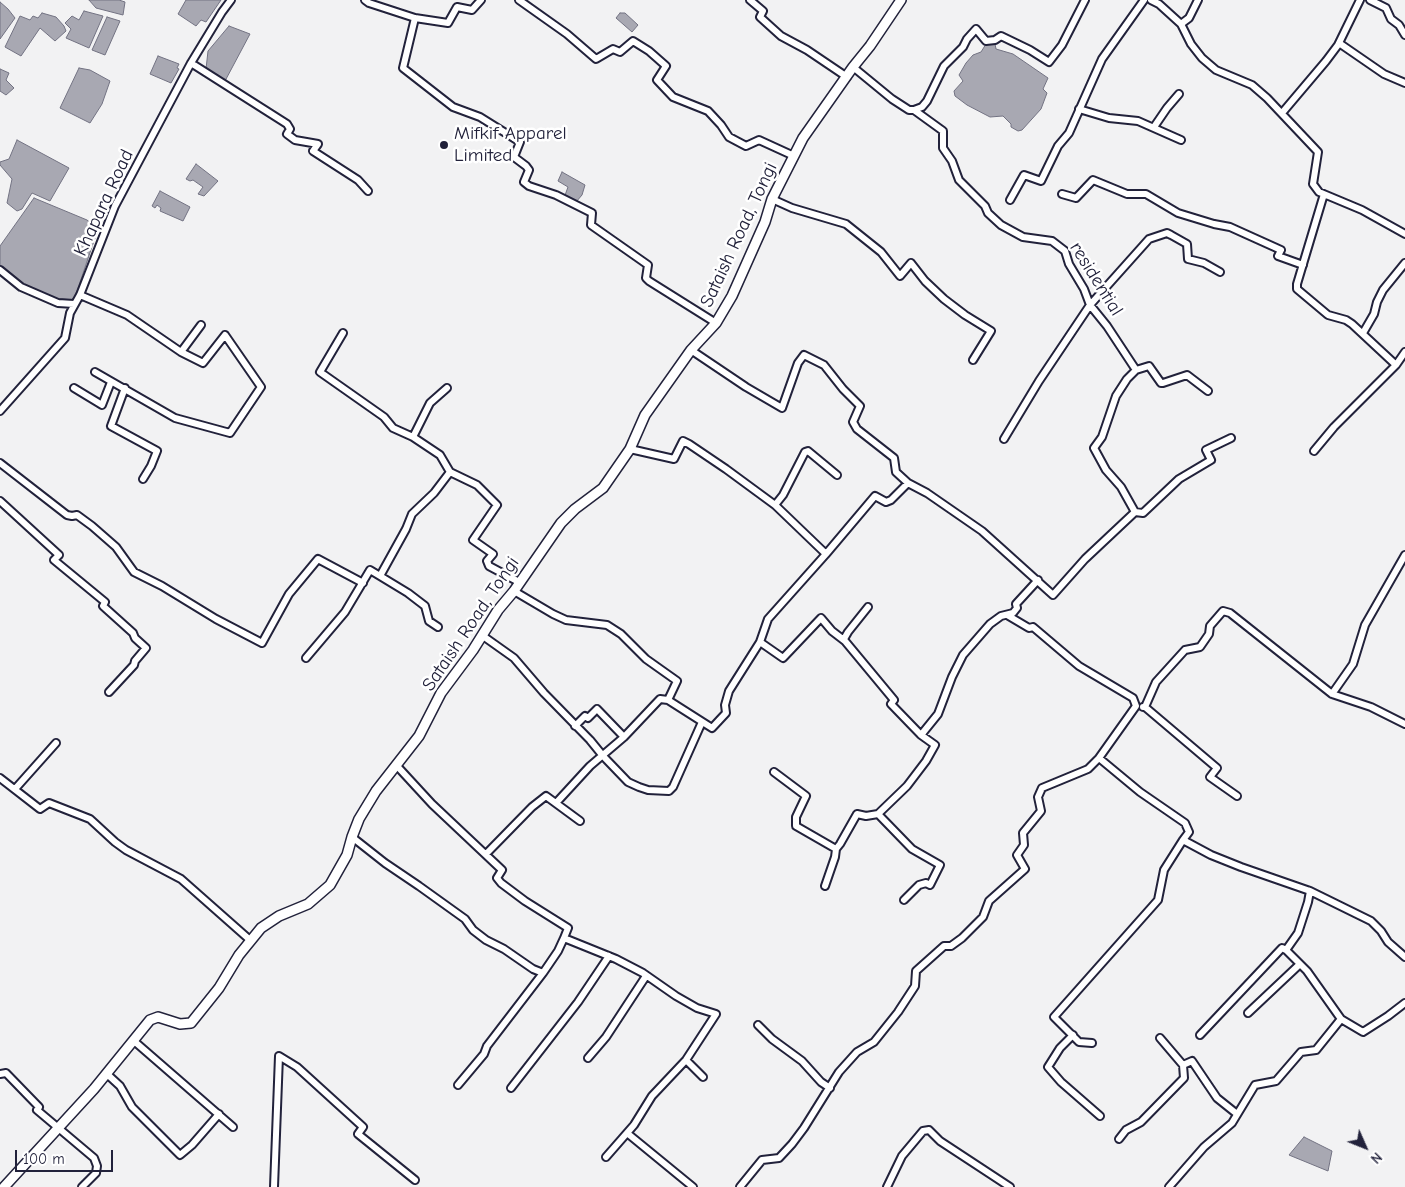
<!DOCTYPE html>
<style>
body{margin:0}
#map{position:relative;width:1405px;height:1187px;overflow:hidden;background:#f2f2f3;font-family:"Comic Neue",sans-serif}
canvas{display:block}
.north{position:absolute;left:1340px;top:1122px;width:50px;height:50px;-webkit-text-stroke:4px #fff;paint-order:stroke;rotate:134deg;font-size:14px;font-weight:700;line-height:20px;text-align:center;color:#22223b}
.north::after{content:'';display:block;margin:auto;width:18px;height:22px;background:#22223b;clip-path:polygon(50% 0,100% 100%,50% 72%,0 100%)}
.scale{position:absolute;left:15px;top:1150px;width:98px;height:22px;box-sizing:border-box;border:2px solid #22223b;border-top:0;padding-left:6px;font-size:15px;line-height:18px;white-space:nowrap;color:#22223b;-webkit-text-stroke:4px #fff;paint-order:stroke}
</style>
<div id="map">
<canvas width="1405" height="1187"></canvas>
<div class="north">N</div>
<div class="scale">100 m</div>
</div>
<script>
const ctx = document.querySelector('canvas').getContext('2d');
ctx.lineJoin = 'round';
function paint(path, color) {
  ctx.fillStyle = color;
  ctx.fill(path, 'evenodd');
}
function shape(rows) {
  const path = new Path2D();
  for (const r of rows) {
    path.moveTo(r[0], r[1]);
    for (let i = 2; i < r.length; i += 2) path.lineTo(r[i], r[i + 1]);
  }
  return path;
}
function stroke(path, color, width, dash) {
  ctx.strokeStyle = color;
  ctx.lineWidth = width;
  ctx.lineCap = dash ? 'butt' : 'round';
  ctx.setLineDash(dash || []);
  ctx.stroke(path);
}
function label(font, color, halo, rows, align = 'center') {
  ctx.font = font + ' "Comic Neue",sans-serif';
  ctx.lineWidth = 5;
  ctx.setLineDash([]);
  ctx.textBaseline = 'middle';
  ctx.strokeStyle = halo;
  ctx.fillStyle = color;
  for (const [text, x, y, turn = 0] of rows) {
    ctx.save();
    ctx.translate(x, y);
    ctx.rotate((+turn || 0) * Math.PI / 180);
    ctx.textAlign = isNaN(turn) ? turn : align;
    if (halo) ctx.strokeText(text, 0, 0);
    ctx.fillText(text, 0, 0);
    ctx.restore();
  }
}
const water = shape([
 [89,0,119,0,125,2,123,15,96,8,89,0],
 [186,0,221,0,206,22,201,20,196,26,178,14,186,0],
 [0,2,8,9,15,18,0,39,0,2],
 [84,11,103,16,89,48,66,38,71,29,65,23,72,16,79,20,84,11],
 [42,13,56,17,64,26,66,31,55,41,40,28,21,56,5,47,20,16,30,20,33,16,38,18,42,13],
 [620,13,625,13,638,25,632,32,616,18,620,13],
 [107,17,120,21,105,55,92,50,107,17],
 [229,26,250,34,225,81,206,69,208,51,229,26],
 [986,44,995,44,996,49,1013,54,1048,78,1043,89,1047,93,1041,109,1022,130,1018,131,1011,127,1011,124,1003,116,990,117,967,105,955,96,954,91,963,81,959,75,966,63,973,55,981,52,986,44],
 [158,56,179,64,177,68,179,69,171,83,150,74,158,56],
 [79,68,90,70,110,81,102,104,90,123,60,108,79,68],
 [0,69,9,73,6,80,14,88,6,95,0,91,0,69],
 [17,140,69,168,50,201,32,193,22,209,17,211,7,203,12,179,0,165,0,162,9,159,17,140],
 [196,164,218,181,204,196,198,194,203,187,193,180,190,181,186,179,196,164],
 [562,172,585,185,582,195,576,202,564,198,568,187,558,181,562,172],
 [160,191,190,207,183,221,160,211,161,208,157,205,155,208,152,206,160,191],
 [34,198,87,220,98,229,74,300,50,298,18,283,0,267,0,246,34,198],
 [1304,1137,1332,1151,1328,1171,1289,1155,1304,1137]
]);
paint(water, '#a8a8b2');
stroke(water, '#727282', 1);
const street = shape([
 [365,0,369,3,415,18,448,23,457,7,472,10,481,0],
 [519,0,567,34,596,59,613,49,620,52,633,41,649,51,666,66,657,80,673,97,708,111,721,125,729,137,746,146,759,140,794,156],
 [750,0,763,11,760,17,781,36,807,50,847,77],
 [1151,0,1159,4,1181,24,1191,44,1202,58,1216,70,1252,85,1267,98,1318,152,1313,184,1319,192,1362,210,1405,234],
 [1370,0,1386,8,1391,19,1399,25,1405,35],
 [415,18,403,68,453,107,480,117,520,142,514,157,526,166,529,170,524,182,529,186,556,195,592,213,591,225,648,265,646,278,649,281,716,323],
 [1181,24,1189,18,1198,0],
 [1339,43,1384,74,1405,83],
 [191,63,287,124,290,129,287,134,295,140,318,144,313,151,358,180,368,191],
 [853,67,892,99,909,110,914,110,943,131,943,148,952,161,959,180,985,206,988,213,1001,225,1023,237,1052,241,1065,251,1069,264,1084,289,1090,305,1107,326,1136,370,1149,366,1161,383,1163,383,1187,375,1208,391],
 [1079,109,1109,118,1138,121,1181,140],
 [914,110,922,107,927,101,944,66,963,47,967,39,976,29,986,41,995,40,1001,36,1030,50,1049,62,1062,45,1085,0],
 [1282,113,1326,61,1338,45,1360,0],
 [1154,127,1167,108,1179,94],
 [1062,194,1076,198,1093,180,1127,194,1146,194,1178,213,1214,224,1230,227,1281,250,1278,256,1303,265],
 [772,199,792,208,846,224,881,252,900,276,911,263,925,281,944,299,965,315,991,331,973,360],
 [1010,200,1024,175,1041,181,1058,146,1069,133,1102,59,1144,0],
 [0,270,21,287,58,303,74,304],
 [80,295,127,315,181,352,203,363,225,335,261,387,230,433,175,418,95,372],
 [343,333,320,372,384,417,393,428,413,437,440,455,450,472,477,485,497,505,473,540,493,554,487,561,489,566,519,582],
 [1363,333,1374,314,1377,302,1383,290,1405,263],
 [691,350,746,387,782,408,798,363,804,355,824,365,843,389,860,406,853,422,857,429,894,458,896,472,908,483],
 [181,352,201,325],
 [1396,365,1405,352],
 [74,388,102,405,111,382],
 [125,388,111,426,157,451,151,466,143,479],
 [0,411,65,338,70,313,80,295,115,206,191,63,222,12,231,0],
 [413,437,430,403,447,388],
 [1004,439,1039,381,1090,305,1149,239,1167,233,1171,235,1187,244,1188,259,1204,263,1220,272],
 [630,449,674,459,683,441,689,444,726,469,775,505,826,554,875,496,886,502,891,500,908,483,927,493,982,531,1053,595,1085,559,1135,512,1143,513,1179,479,1211,460,1206,450,1231,438],
 [1314,451,1334,427,1396,365,1352,324,1346,320,1328,315,1297,289,1297,284,1324,194],
 [0,463,67,515,72,516,77,515,92,526,116,547,134,572,162,586,216,619,262,643,289,594,318,559,363,583],
 [0,501,59,555,54,560,105,602,103,606,133,633,135,638,146,648,135,661,134,665,109,692],
 [775,505,783,495,805,452,808,451,837,475],
 [1135,512,1121,487,1106,470,1094,448,1102,437,1116,396,1127,379,1136,370],
 [1405,555,1365,625,1353,664,1332,694,1371,707,1405,724],
 [380,576,408,593,425,606,429,621,438,627],
 [514,591,553,614,566,620,607,625,621,634,646,659,677,681,668,700,712,728,726,713,725,705,729,691,760,642,768,619,826,554],
 [483,636,514,658,544,693,590,740,603,756,628,782,639,787,648,790,669,791,673,787,702,722],
 [845,641,844,639,848,632,868,607],
 [760,642,783,658,821,618,832,631,845,641,894,700,891,704,921,735,938,714,952,677,963,655,990,624,1001,616,1013,613,1017,608,1016,604,1038,580],
 [306,658,345,612,370,570,380,576,406,529,412,514,434,493,450,472],
 [1143,707,1145,707,1217,768,1210,777,1237,796],
 [1145,707,1156,682,1185,650,1200,647,1209,634,1210,626,1223,611,1230,613,1332,694],
 [575,726,585,716,588,718,597,709,624,737],
 [1099,758,1140,792,1185,823,1189,832,1183,840,1211,855,1241,867,1310,891,1308,902,1298,933,1286,950,1307,971,1341,1019],
 [397,766,432,804,502,870,497,878,501,883,525,901,568,928,564,938],
 [774,772,806,796,796,817,796,826,836,849,840,844,857,814,866,816,878,814],
 [0,778,40,809,49,803,90,819,115,842,126,850,181,879,250,940],
 [15,789,56,743],
 [556,803,590,766,624,737,660,699,668,700],
 [352,837,385,863,419,886,465,919,473,930,486,940,504,949,533,969,543,973],
 [486,854,532,807,546,796,580,821],
 [825,886,835,857,836,849],
 [1310,891,1371,921,1381,931,1388,942,1405,957],
 [904,900,919,885,926,883,930,885,940,865,912,849,878,814,907,786,926,761,935,745,921,735],
 [1248,1013,1300,964],
 [758,1025,772,1039,802,1061,821,1082,830,1088],
 [1073,1035,1060,1048,1048,1067,1061,1082,1100,1116],
 [1200,1035,1282,948,1286,950],
 [1160,1038,1183,1065,1192,1061,1217,1098,1237,1114],
 [134,1041,233,1127],
 [1092,1043,1079,1042,1054,1017,1158,900,1164,870,1183,840],
 [588,1058,606,1037,646,976],
 [686,1060,703,1077],
 [0,1074,6,1073,39,1107,37,1110,94,1158,97,1166,96,1173,82,1187],
 [107,1074,120,1086,132,1107,180,1155,192,1145,219,1114],
 [458,1085,484,1054,487,1046,543,973,558,951,564,938,616,959,643,973,676,996,697,1008,716,1014,686,1060,652,1096,634,1125,606,1157],
 [511,1088,578,1002,609,956],
 [627,1133,693,1187],
 [1119,1139,1126,1130,1141,1122,1184,1078,1183,1065],
 [274,1187,279,1056,297,1067,363,1127,358,1134,415,1180],
 [740,1187,762,1160,779,1158,792,1144,804,1128,839,1072,857,1052,874,1042,898,1012,915,986,916,971,944,946,951,946,962,938,983,917,989,901,1025,869,1017,855,1024,845,1023,833,1041,811,1038,797,1042,788,1088,769,1099,758,1136,706,1133,698,1079,666,1033,627,1029,628,1007,615],
 [887,1187,902,1156,923,1131,929,1130,940,1141,1010,1187],
 [1169,1187,1204,1147,1232,1123,1255,1085,1276,1081,1301,1052,1316,1050,1341,1019,1363,1032,1388,1016,1405,1003]
]);
const secondary = shape([
 [4,1187,94,1089,150,1020,158,1017,180,1024,191,1023,219,988,239,955,261,928,279,916,308,904,330,885,347,855,352,837,359,819,376,791,419,736,441,693,473,650,498,610,514,591,561,523,575,509,603,488,630,449,645,415,691,350,716,323,732,296,765,222,772,199,803,138,853,67,870,46,901,0]
]);
stroke(street, '#22223b', 10);
stroke(secondary, '#22223b', 12);
stroke(street, '#fff', 6);
stroke(secondary, '#fff', 9);
for (const [x, y, r, color] of [
 [444,145,5,"#22223b"]
]) {
  const dot = new Path2D();
  dot.arc(x, y, r, 0, 2 * Math.PI);
  ctx.fillStyle = color;
  ctx.fill(dot);
  stroke(dot, '#fff', 2);
}
label('19px', '#22223b', '#fff', [
 ["Mifkif Apparel",454,134],
 ["Limited",454,156]
], 'left');
label('19px', '#22223b', '#fff', [
 ["Khapara Road",104,203,-65],
 ["Sataish Road, Tongi",739,235,-65],
 ["residential",1096,279,58],
 ["Sataish Road, Tongi",471,624,-56]
]);
</script>
